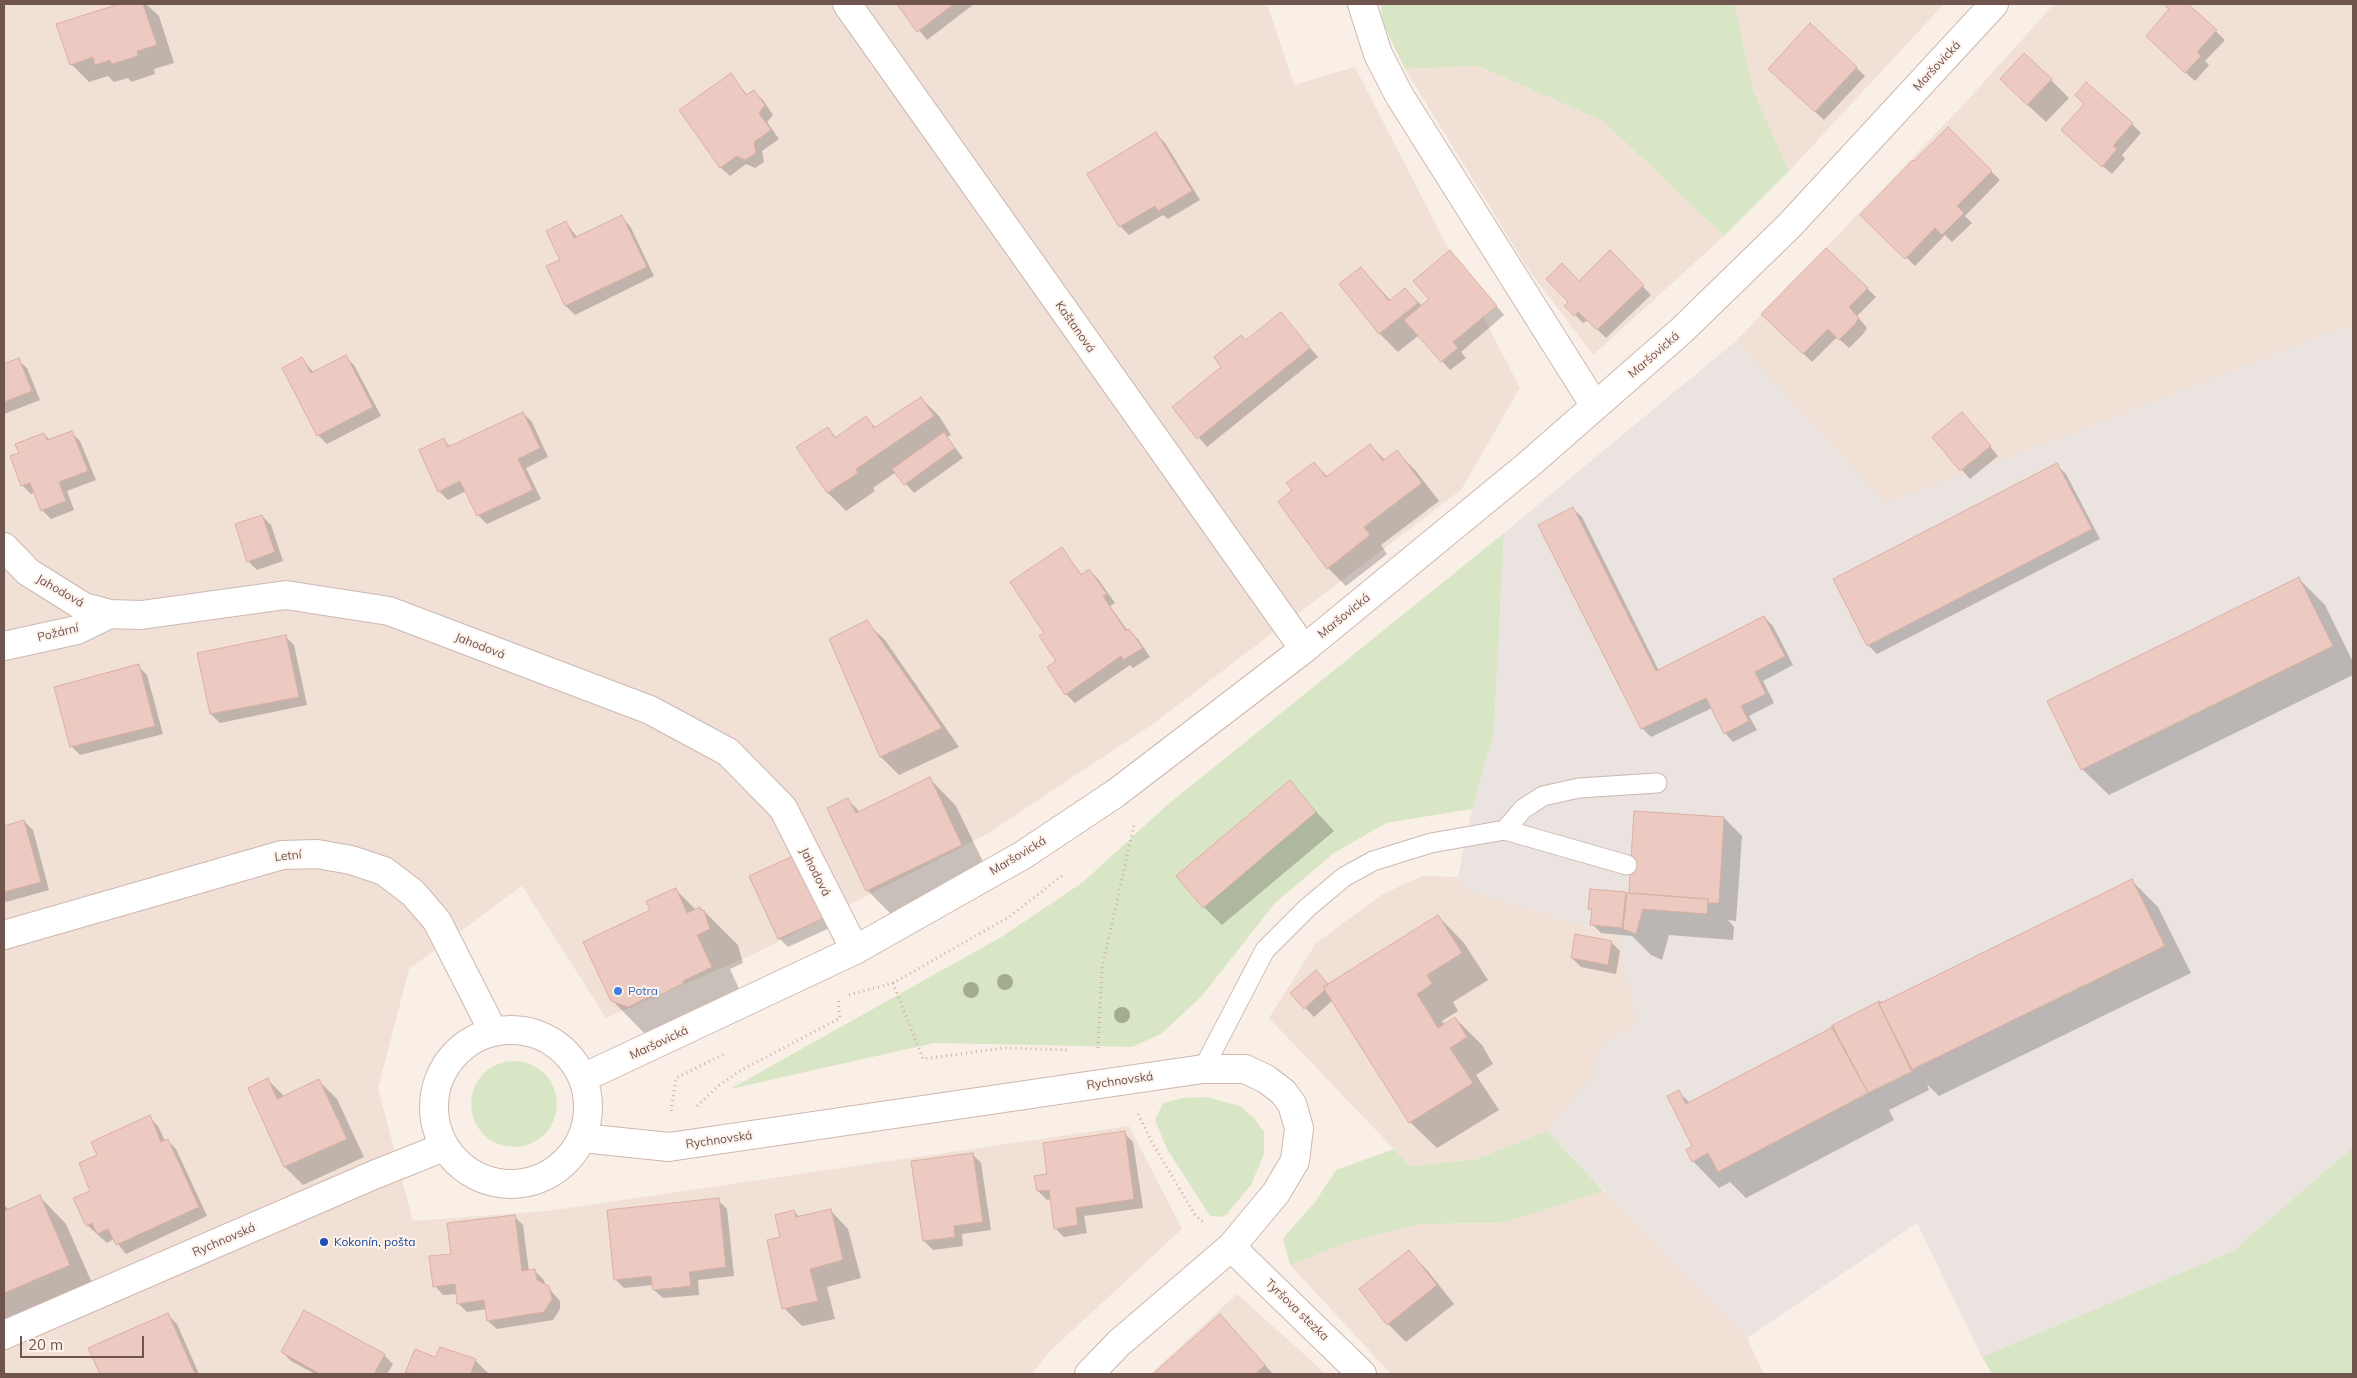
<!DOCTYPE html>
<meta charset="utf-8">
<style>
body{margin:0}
#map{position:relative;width:2357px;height:1378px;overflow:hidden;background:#faefe6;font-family:Mulish,sans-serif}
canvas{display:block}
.frame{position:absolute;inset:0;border:5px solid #70544e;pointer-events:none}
.scale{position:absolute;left:20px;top:1336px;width:124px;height:22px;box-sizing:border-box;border:2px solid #70544e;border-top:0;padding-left:6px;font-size:15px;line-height:18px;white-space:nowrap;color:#70544e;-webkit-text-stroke:4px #fdf3ec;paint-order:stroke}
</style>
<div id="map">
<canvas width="2357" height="1378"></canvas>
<div class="frame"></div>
<div class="scale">20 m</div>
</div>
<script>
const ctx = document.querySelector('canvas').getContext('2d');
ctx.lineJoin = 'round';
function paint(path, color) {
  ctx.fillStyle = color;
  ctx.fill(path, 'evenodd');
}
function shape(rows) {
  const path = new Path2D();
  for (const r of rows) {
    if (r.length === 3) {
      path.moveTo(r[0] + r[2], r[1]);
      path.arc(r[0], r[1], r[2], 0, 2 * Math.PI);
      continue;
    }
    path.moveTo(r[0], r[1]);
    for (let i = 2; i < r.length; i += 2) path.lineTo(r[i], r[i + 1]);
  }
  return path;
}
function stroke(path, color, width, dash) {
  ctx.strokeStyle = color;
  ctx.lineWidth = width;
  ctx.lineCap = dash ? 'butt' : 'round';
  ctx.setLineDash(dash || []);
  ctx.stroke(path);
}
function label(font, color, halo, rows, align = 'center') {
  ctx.font = font + ' Mulish,sans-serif';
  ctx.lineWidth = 4;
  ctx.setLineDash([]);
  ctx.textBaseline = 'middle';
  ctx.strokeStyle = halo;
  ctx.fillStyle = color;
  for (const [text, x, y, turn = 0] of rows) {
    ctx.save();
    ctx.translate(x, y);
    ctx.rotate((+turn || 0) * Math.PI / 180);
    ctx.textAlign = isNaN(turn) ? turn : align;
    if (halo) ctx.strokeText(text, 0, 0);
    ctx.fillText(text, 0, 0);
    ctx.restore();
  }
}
paint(shape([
 [4,4,1267,4,1294,85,1355,67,1520,388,1461,490,1150,726,985,835,752,955,606,1018,522,886,409,969,378,1088,413,1221,547,1211,1129,1126,1182,1229,1049,1352,1032,1374,4,1374],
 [1735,4,1944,4,1789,171,1753,90],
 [2054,4,2353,4,2353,330,2345,327,2046,444,1885,503,1736,341,1965,103],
 [1478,66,1603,121,1724,236,1593,355,1528,269,1405,69],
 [1422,876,1458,877,1469,890,1619,937,1637,1024,1598,1048,1595,1074,1547,1131,1477,1159,1410,1166,1269,1018,1316,943,1383,894],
 [1604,1191,1747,1338,1764,1374,1391,1374,1290,1265,1355,1240,1421,1224,1503,1223],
 [1237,1294,1326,1374,1150,1374]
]), '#f0e0d6');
paint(shape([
 [2345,327,2353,330,2353,1147,2233,1251,1982,1357,1917,1223,1747,1338,1547,1131,1594,1074,1598,1048,1637,1024,1619,937,1469,890,1458,877,1472,809,1494,732,1504,533,1736,341,1885,503,2046,444]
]), '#eae3e0');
paint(shape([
 [1381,4,1735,4,1753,90,1789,171,1724,236,1603,121,1478,66,1405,69,1383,23],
 [1504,533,1494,732,1472,809,1386,823,1334,853,1275,903,1201,997,1161,1034,1132,1047,934,1043,730,1089,1003,936,1083,882,1166,806],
 [514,1104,43],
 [1206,1097,1240,1106,1254,1118,1264,1132,1264,1154,1251,1185,1227,1214,1221,1217,1210,1216,1167,1149,1155,1120,1163,1103,1183,1098],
 [1547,1131,1604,1191,1503,1223,1421,1224,1355,1240,1290,1265,1283,1238,1315,1202,1336,1170,1394,1149,1410,1166,1477,1159],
 [2353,1147,2353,1374,1992,1374,1982,1357,2233,1251]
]), '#d9e6c6');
paint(shape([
 [123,4,146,4,159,16,174,63,154,69,155,74,131,82,128,78,114,82,108,76,89,82,71,64,58,25],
 [898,4,974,4,927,40],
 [2165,4,2187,4,2225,40,2205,61,2209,65,2195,81,2156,45,2171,10],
 [1811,25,1865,76,1824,120,1779,78],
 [731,75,748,96,754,92,763,100,773,115,767,122,779,139,762,151,764,162,755,168,746,164,730,176,721,168,681,110],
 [2051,80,2069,98,2046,122,2019,97],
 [2132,124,2141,133,2122,155,2125,159,2112,174,2071,139],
 [1948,129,2000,180,1965,216,1972,223,1952,242,1945,235,1915,266,1862,215],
 [1156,134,1165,143,1200,200,1168,219,1163,215,1129,235,1120,226],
 [621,217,630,226,654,276,575,315,566,306,547,267,561,260,566,223,578,238],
 [1826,249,1876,297,1857,316,1867,328,1864,333,1849,348,1837,337,1812,362,1763,314],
 [1610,252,1651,295,1606,338,1588,320,1583,323,1575,315,1570,302,1579,282],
 [1458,260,1504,315,1461,352,1466,358,1450,370,1419,335,1398,352,1380,334,1340,284,1361,268,1391,301,1405,289,1422,306,1431,299],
 [1281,314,1318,357,1207,447,1173,407,1223,367,1246,342],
 [345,357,354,365,381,416,327,444,318,435,302,359,314,373],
 [18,360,27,368,40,400,4,414,4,365],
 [921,398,939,416,951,435,947,437,963,458,914,493,896,472,873,488,875,491,846,511,828,493,798,448,828,429,837,438,866,418,876,428],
 [523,413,532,422,548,457,526,468,541,499,487,524,478,515,466,491,448,500,439,491,443,440,451,447],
 [1971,423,1998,456,1970,479,1934,438],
 [71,432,80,441,96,480,67,491,74,510,51,519,42,510,35,492,31,494,22,485,21,453,44,434,50,440],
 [1370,445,1386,461,1397,452,1415,470,1439,501,1381,545,1387,554,1346,586,1328,568,1294,491,1314,463,1328,477],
 [2057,465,2066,474,2100,539,1877,654,1868,645],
 [1573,509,1582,517,1659,671,1764,617,1773,626,1793,665,1763,681,1774,703,1749,716,1757,730,1733,742,1725,733,1712,708,1651,737,1642,728],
 [262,516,271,525,283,561,257,570,248,561],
 [1062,549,1082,575,1089,570,1098,579,1115,603,1110,606,1128,631,1138,639,1150,657,1133,668,1130,665,1075,703,1066,694,1058,661,1046,633],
 [2299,579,2325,605,2353,662,2353,675,2109,795,2082,769],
 [866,622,885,640,959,747,899,775,881,757],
 [285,636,294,645,307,705,220,723,211,714],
 [138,666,147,675,163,734,80,755,72,747],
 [930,779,956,806,988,872,894,917,867,890,848,800,860,812],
 [1289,782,1334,831,1222,925,1204,907],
 [1635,812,1724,818,1742,836,1736,921,1728,920,1734,927,1733,940,1669,935,1662,960,1651,955,1632,936,1601,933,1592,924,1593,912,1590,908,1625,893,1628,896,1630,894],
 [24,821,33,830,49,890,6,902,4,900,4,827],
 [795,856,832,927,788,947,779,938],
 [2132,881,2158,907,2191,973,1939,1096,1927,1084,1929,1090,1889,1110,1894,1120,1746,1198,1730,1182,1719,1188,1693,1161,1694,1147,1678,1091,1690,1103,1882,1001,1884,1003],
 [675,889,696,910,699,908,704,911,738,945,743,963,730,969,745,1002,646,1035,612,1000,652,911],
 [1438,916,1464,943,1488,980,1453,1002,1458,1011,1442,1021,1445,1025,1455,1018,1482,1045,1493,1064,1476,1075,1499,1110,1437,1148,1410,1122,1333,1000,1314,1017,1291,993,1316,971,1331,990],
 [1611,942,1620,951,1616,974,1581,967,1572,958],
 [268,1080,285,1097,319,1081,337,1099,364,1157,303,1185,285,1167,250,1088],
 [149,1117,158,1126,165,1141,167,1140,176,1149,207,1216,126,1254,114,1239,107,1243,87,1225,91,1192],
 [1124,1133,1133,1142,1143,1208,1084,1216,1087,1233,1064,1237,1055,1228,1051,1199,1047,1200,1038,1191,1048,1175],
 [972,1154,981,1163,991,1230,962,1234,963,1246,933,1250,924,1241],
 [40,1197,66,1224,96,1292,4,1331,4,1205,9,1210],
 [718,1200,727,1209,734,1276,698,1280,699,1295,663,1298,654,1290,653,1285,624,1288,615,1279],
 [830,1210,848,1229,861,1278,827,1287,835,1319,802,1326,784,1308,794,1211,800,1218],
 [514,1216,523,1225,529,1272,535,1271,544,1280,545,1284,560,1301,560,1309,553,1320,497,1329,488,1321,487,1309,467,1312,458,1303,457,1294,443,1295,435,1286,452,1255],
 [1409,1252,1427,1270,1454,1304,1406,1342,1388,1324],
 [305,1312,384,1355,393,1364,387,1374,315,1374,291,1361,282,1352],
 [168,1315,177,1324,199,1374,101,1374,90,1349],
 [1220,1315,1273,1374,1155,1374],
 [416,1351,435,1359,475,1360,489,1374,408,1374]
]), '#0003');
const building = shape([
 [119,4,143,4,157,45,137,51,138,56,112,64,110,60,95,65,93,57,70,65,56,24,119,4],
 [897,4,954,4,917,32,897,4],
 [2163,4,2188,4,2217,30,2197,52,2201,56,2185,73,2146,36,2169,9,2163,4],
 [1810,23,1857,67,1815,112,1768,69,1810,23],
 [2024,53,2052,79,2027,105,2000,79,2024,53],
 [731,73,746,95,754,90,765,105,759,113,771,130,754,142,756,153,745,160,737,156,720,168,679,110,731,73],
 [2086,82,2133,123,2113,146,2117,149,2102,167,2061,130,2084,104,2075,95,2086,82],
 [1948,127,1992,171,1957,206,1964,213,1942,235,1935,228,1905,259,1860,215,1913,160,1914,161,1948,127],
 [1156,132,1192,191,1158,211,1155,206,1119,227,1087,174,1156,132],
 [622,215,647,267,565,306,546,266,560,260,546,231,566,221,574,238,622,215],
 [1826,248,1868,288,1849,307,1859,318,1855,324,1839,340,1828,329,1803,354,1761,314,1826,248],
 [1450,250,1497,306,1453,342,1458,348,1441,362,1404,320,1429,299,1413,281,1450,250],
 [1610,250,1644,285,1597,330,1578,312,1574,316,1564,306,1568,302,1546,279,1562,263,1579,281,1610,250],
 [1361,267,1389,301,1405,288,1418,303,1379,334,1339,284,1361,267],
 [1281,312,1310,348,1197,439,1172,407,1221,367,1214,357,1241,335,1246,340,1281,312],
 [346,355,373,407,317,436,282,368,302,357,311,373,346,355],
 [19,358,32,391,4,402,4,364,19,358],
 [921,397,934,416,856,469,858,473,827,493,796,447,828,427,835,438,866,416,874,428,921,397],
 [523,412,540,448,518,459,533,490,477,516,460,481,438,492,419,450,444,438,448,447,523,412],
 [1962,412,1991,446,1960,471,1932,437,1962,412],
 [72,431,88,471,59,482,66,501,41,511,30,483,21,486,10,456,19,453,15,444,44,433,47,440,72,431],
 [944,432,955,448,904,485,892,469,944,432],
 [1370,444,1383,461,1397,450,1422,483,1364,527,1370,535,1327,569,1278,502,1292,490,1286,483,1314,462,1326,477,1370,444],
 [2057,463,2092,529,1867,646,1833,579,2057,463],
 [1573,507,1656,671,1764,616,1785,656,1755,672,1766,694,1741,706,1749,721,1724,734,1706,698,1641,729,1538,525,1573,507],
 [262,515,275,552,247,562,235,524,262,515],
 [1062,547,1081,575,1089,569,1107,594,1103,596,1126,631,1129,629,1143,648,1123,660,1121,656,1065,695,1047,667,1056,661,1039,636,1044,633,1010,582,1062,547],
 [2299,577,2333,646,2081,770,2047,701,2299,577],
 [867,620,942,728,880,757,829,639,867,620],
 [286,635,299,697,210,714,197,653,286,635],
 [139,664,155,726,70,747,54,687,139,664],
 [930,777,962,845,866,891,827,808,848,798,856,813,930,777],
 [1290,780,1316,812,1203,908,1176,876,1290,780],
 [1634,811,1724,817,1719,903,1708,903,1708,899,1629,893,1634,811],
 [24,820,41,882,4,892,4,826,24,820],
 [795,855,824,918,778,939,749,876,795,855],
 [2132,879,2165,946,1911,1070,1879,1004,2132,879],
 [676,888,687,913,700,907,702,911,704,910,710,929,697,935,712,967,683,981,684,983,658,996,657,993,628,1007,611,1001,583,942,650,910,646,901,676,888],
 [1590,889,1626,892,1622,928,1590,925,1592,909,1588,909,1590,889],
 [1627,893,1708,899,1707,914,1643,909,1636,934,1623,929,1627,893],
 [1438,915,1462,953,1427,975,1432,984,1417,994,1438,1028,1455,1017,1467,1037,1450,1048,1473,1083,1409,1123,1323,987,1438,915],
 [1575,934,1612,941,1608,965,1571,958,1575,934],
 [1316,970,1328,984,1323,987,1325,990,1304,1009,1290,993,1316,970],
 [1879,1001,1879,1004,1913,1071,1868,1093,1831,1026,1879,1001],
 [1833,1027,1868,1093,1718,1172,1708,1153,1692,1162,1686,1150,1692,1146,1667,1096,1679,1090,1686,1104,1833,1027],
 [268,1078,277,1099,319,1079,347,1139,284,1167,248,1088,268,1078],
 [150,1115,161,1142,168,1139,199,1207,116,1245,108,1229,97,1234,92,1223,86,1226,73,1198,90,1191,79,1163,97,1155,91,1142,150,1115],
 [1125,1131,1134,1199,1076,1208,1078,1225,1054,1229,1049,1190,1037,1191,1034,1176,1047,1174,1043,1143,1125,1131],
 [973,1153,983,1222,954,1226,955,1237,923,1241,911,1161,973,1153],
 [40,1195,70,1265,4,1293,4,1211,40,1195],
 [719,1198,726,1267,689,1272,691,1286,653,1290,651,1276,614,1280,607,1210,719,1198],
 [831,1209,843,1260,810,1269,818,1301,782,1309,767,1240,780,1237,775,1215,794,1210,796,1217,831,1209],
 [515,1215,522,1271,535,1269,537,1280,549,1286,552,1299,544,1312,487,1321,484,1300,457,1304,455,1284,433,1287,429,1256,451,1254,447,1223,515,1215],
 [1409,1250,1437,1285,1387,1325,1359,1289,1409,1250],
 [304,1310,385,1354,374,1374,320,1374,281,1352,304,1310],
 [168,1313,195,1374,100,1374,88,1348,168,1313],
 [1220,1314,1265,1365,1255,1374,1153,1374,1220,1314],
 [440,1347,476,1359,471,1373,475,1374,405,1373,415,1349,435,1357,440,1347]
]);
paint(building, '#eccac1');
stroke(building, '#ddafa3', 1);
const lane = shape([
 [1505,830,1523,809,1543,796,1579,788,1657,783],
 [1203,1069,1265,950,1307,908,1344,877,1373,861,1431,843,1505,830,1627,865]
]);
const street = shape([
 [847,4,1304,649],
 [1362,4,1378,54,1399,95,1595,406],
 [4,547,28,572,84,607,110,614,141,615,286,595,389,611,650,710,728,752,783,808,855,950],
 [4,646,77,630,110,614],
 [1231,1247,1362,1374]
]);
const secondary = shape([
 [4,935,282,855,317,854,351,860,384,871,413,893,437,921,493,1031],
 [511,1107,77],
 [583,1078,855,950,1023,855,1116,793,1304,649,1528,465,1681,331,1789,226,1994,4],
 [582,1138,669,1147,1203,1069,1245,1069,1266,1079,1283,1092,1292,1104,1299,1128,1295,1161,1276,1193,1231,1247,1119,1343,1089,1374],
 [4,1335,376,1174,444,1147]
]);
stroke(lane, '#ccb8b1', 21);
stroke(street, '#ccb8b1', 30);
stroke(secondary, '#cfb7ae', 30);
stroke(shape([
 [893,983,923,1059,1004,1048,1069,1050],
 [849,995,893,983,1009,917,1064,874],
 [1098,1048,1102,968,1134,825],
 [697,1106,718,1086,738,1072,840,1018,838,998],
 [671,1111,676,1078,724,1054],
 [1138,1114,1153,1144,1195,1215,1204,1223]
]), '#d1aea4', 3, [1, 4]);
stroke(lane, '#fff', 19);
stroke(street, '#fff', 28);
stroke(secondary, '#fff', 28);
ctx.fillStyle = '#a4ac8f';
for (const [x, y] of [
 [1005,982],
 [971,990],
 [1122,1015]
]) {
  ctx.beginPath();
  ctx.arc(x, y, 8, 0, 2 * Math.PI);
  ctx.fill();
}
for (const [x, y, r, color] of [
 [618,991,5,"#3f7fe0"],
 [324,1242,5,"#1a4fb4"]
]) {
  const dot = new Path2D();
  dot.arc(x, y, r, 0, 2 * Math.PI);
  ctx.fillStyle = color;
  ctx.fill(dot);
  stroke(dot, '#fdf3ec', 2);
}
label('12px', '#70544e', '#fdf3ec', [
 ["Maršovická",1937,66,-47],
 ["Kaštanová",1075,327,55],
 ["Maršovická",1654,355,-41],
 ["Jahodová",60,591,30],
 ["Maršovická",1344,616,-39],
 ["Požární",58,633,-14],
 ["Jahodová",480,646,21],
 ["Letní",288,856,-6],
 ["Maršovická",1018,856,-31],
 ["Jahodová",815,872,63],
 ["Maršovická",659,1043,-25],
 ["Rychnovská",1120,1081,-8],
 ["Rychnovská",719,1140,-8],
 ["Rychnovská",224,1240,-23],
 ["Tyršova stezka",1297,1310,44]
]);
label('12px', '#366cbe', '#fdf3ec', [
 ["Potra",628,991]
], 'left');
label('12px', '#164399', '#fdf3ec', [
 ["Kokonín, pošta",334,1242]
], 'left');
</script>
